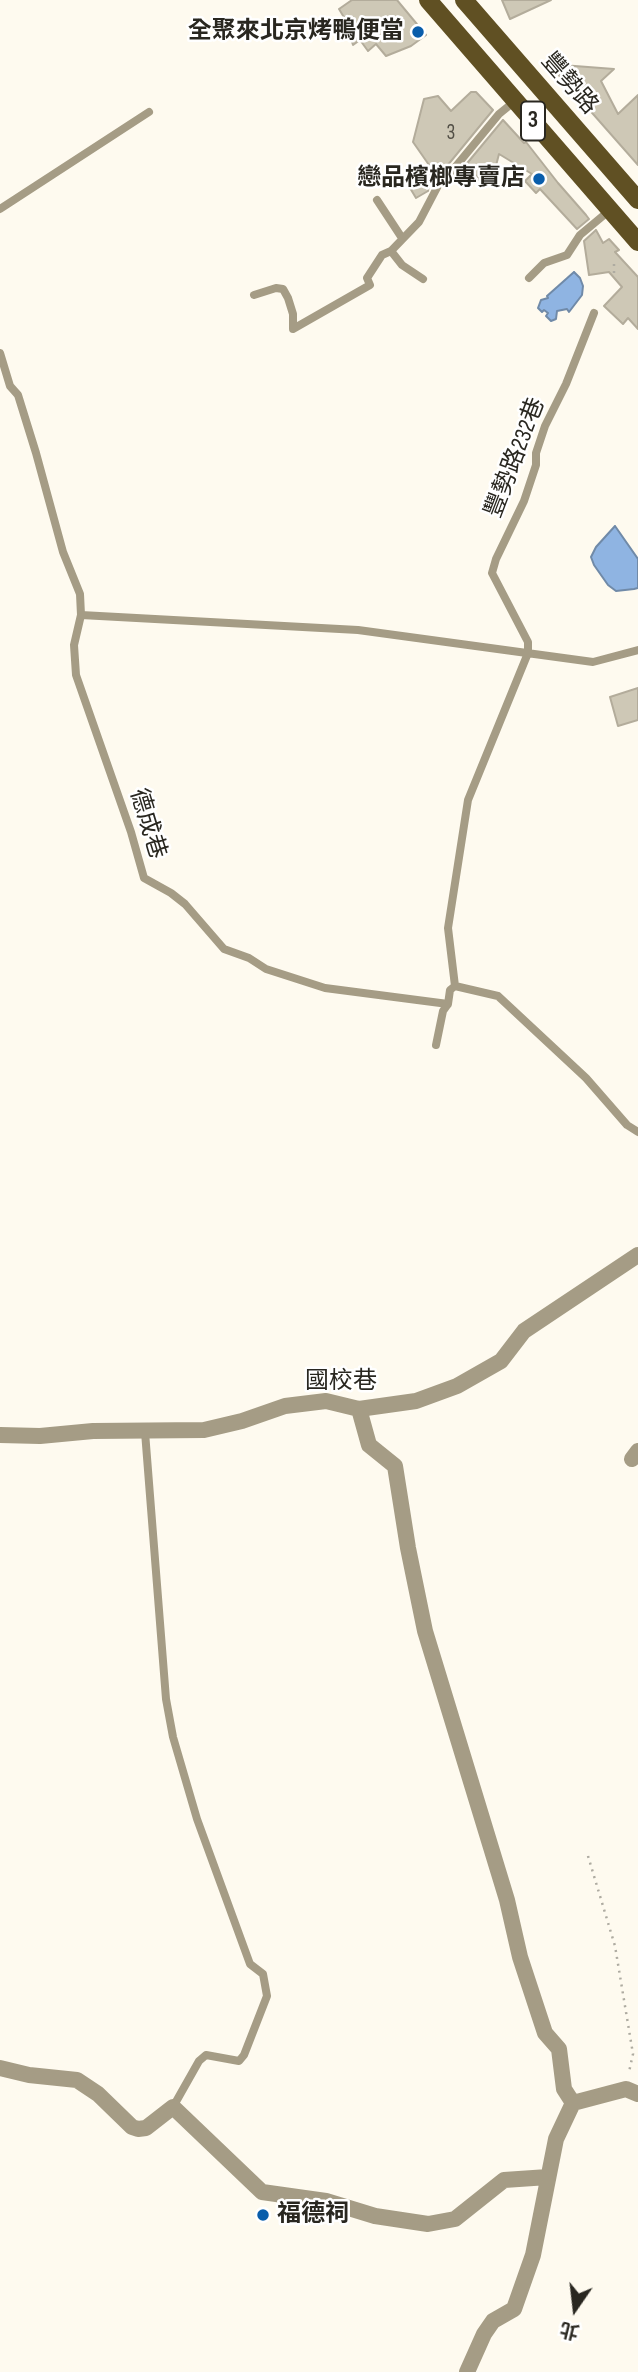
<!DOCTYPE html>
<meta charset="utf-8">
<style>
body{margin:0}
#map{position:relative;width:638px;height:2372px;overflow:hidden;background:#fefaef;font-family:"Sofia Sans Condensed","Noto Sans TC",sans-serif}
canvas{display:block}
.north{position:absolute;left:540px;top:2274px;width:70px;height:70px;-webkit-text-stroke:5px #fff;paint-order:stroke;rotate:194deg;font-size:19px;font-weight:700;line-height:28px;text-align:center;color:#292720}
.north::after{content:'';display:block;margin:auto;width:24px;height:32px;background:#292720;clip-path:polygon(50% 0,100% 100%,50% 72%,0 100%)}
</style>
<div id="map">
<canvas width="638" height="2372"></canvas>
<div class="north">北</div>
</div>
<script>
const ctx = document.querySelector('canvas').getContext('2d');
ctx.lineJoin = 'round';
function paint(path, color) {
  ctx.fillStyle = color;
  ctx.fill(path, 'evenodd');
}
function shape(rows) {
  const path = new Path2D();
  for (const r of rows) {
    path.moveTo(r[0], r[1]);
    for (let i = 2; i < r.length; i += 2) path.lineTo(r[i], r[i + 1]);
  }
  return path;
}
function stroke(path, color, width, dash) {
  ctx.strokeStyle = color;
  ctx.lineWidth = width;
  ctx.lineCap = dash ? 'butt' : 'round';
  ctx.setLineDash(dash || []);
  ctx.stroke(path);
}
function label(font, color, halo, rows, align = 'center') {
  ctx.font = font + ' "Sofia Sans Condensed","Noto Sans TC",sans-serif';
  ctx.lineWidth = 5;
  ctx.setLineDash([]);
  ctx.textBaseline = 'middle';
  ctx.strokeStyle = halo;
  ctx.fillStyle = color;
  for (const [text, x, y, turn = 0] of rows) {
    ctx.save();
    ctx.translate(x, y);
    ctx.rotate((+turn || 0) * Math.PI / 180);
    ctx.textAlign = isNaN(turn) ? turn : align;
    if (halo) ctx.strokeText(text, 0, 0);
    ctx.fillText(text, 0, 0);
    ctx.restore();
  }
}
const water = shape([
 [574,272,580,278,583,286,582,295,569,312,567,309,557,311,556,319,551,321,546,316,548,313,544,310,542,312,538,308,541,300,548,298,547,296,574,272],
 [615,526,638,559,638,588,634,589,616,591,608,585,594,565,591,557,596,547,615,526]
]);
paint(water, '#8fb4e2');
stroke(water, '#708aa8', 2);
const building = shape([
 [352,0,397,0,426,35,411,46,386,56,376,44,368,51,360,40,353,45,345,19,339,9,352,0],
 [502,0,551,0,510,19,502,0],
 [549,64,614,69,601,81,618,114,638,95,638,165,549,64],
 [471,92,476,92,493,110,447,166,436,175,413,142,424,99,438,96,451,111,471,92],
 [503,120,524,143,526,142,558,183,586,215,589,219,577,229,540,189,536,193,525,181,532,174,499,154,492,181,487,178,479,180,475,174,464,167,503,120],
 [431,170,428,191,416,198,407,183,431,170],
 [596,230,603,243,609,239,619,250,615,252,638,277,638,329,628,318,623,324,604,306,622,287,609,272,589,275,584,241,596,230],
 [638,688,638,720,618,726,610,697,638,688]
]);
paint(building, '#cec8b6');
stroke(building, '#b3ac9b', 2);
stroke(shape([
 [614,273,614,263],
 [588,1856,615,1946,633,2054,629,2072]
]), '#aeaba1', 2.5, [2, 5]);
stroke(shape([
 [377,200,402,238],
 [0,209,149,112],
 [391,251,402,265,423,279],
 [529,278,544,263,567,255,580,235,610,210],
 [254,295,276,288,283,289,288,298,293,314,293,329,370,285,367,278,382,255,391,251,419,222,441,180,452,171,499,114,515,101],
 [0,353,10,386,18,395,36,453,63,552,80,594,81,615,74,645,76,675,131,832,144,878,171,893,185,904,224,949,249,958,266,969,325,988,448,1004],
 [81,615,358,630,593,662,638,650],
 [455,986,498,996,586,1078,627,1125,638,1132],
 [436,1045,443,1011,448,1004,450,990,455,986,448,928,468,800,528,653,528,642,492,573,496,559,524,501,536,465,536,453,545,426,566,384,594,313],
 [145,1432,166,1699,173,1737,197,1819,250,1964,263,1974,267,1996,244,2055,239,2061,206,2055,199,2061,173,2107]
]), '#a59c85', 8);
stroke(shape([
 [359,1409,369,1445,395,1466,408,1548,425,1631,507,1900,520,1957,545,2033,559,2049,564,2089,573,2103],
 [0,1435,40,1436,93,1431,204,1430,242,1421,285,1406,326,1401,359,1409,416,1401,457,1386,501,1361,524,1331,638,1255],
 [632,1459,638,1451],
 [0,2068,29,2075,77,2080,98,2094,132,2127,138,2129,146,2128,173,2107,262,2192,326,2201,375,2216,428,2224,455,2219,504,2180,548,2177],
 [467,2372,484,2334,493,2321,514,2309,533,2255,556,2139,573,2103,626,2089,638,2094]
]), '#a59c85', 16);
stroke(shape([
 [428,0,638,242],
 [464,0,638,200]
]), '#605023', 18);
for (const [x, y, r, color] of [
 [418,32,7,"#095dab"],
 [539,179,7,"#095dab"],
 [263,2215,7,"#095dab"]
]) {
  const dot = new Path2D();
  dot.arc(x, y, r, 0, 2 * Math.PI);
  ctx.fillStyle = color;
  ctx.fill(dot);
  stroke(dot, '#fff', 2.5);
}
label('21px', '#524f46', null, [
 ["3",451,134]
]);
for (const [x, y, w] of [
 [533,121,24]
]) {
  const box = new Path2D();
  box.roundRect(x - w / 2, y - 19.5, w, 39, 5);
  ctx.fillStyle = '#fff';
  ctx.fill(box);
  stroke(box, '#292720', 2);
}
label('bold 23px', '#292720', null, [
 ["3",533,121]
]);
label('bold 24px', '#292720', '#fff', [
 ["全聚來北京烤鴨便當",404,32],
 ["戀品檳榔專賣店",525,179],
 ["福德祠",277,2215,"left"]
], 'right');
label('24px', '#292720', '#fff', [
 ["豐勢路",569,84,49],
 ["豐勢路232巷",516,458,-69],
 ["德成巷",147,824,73],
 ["國校巷",341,1382]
]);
</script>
